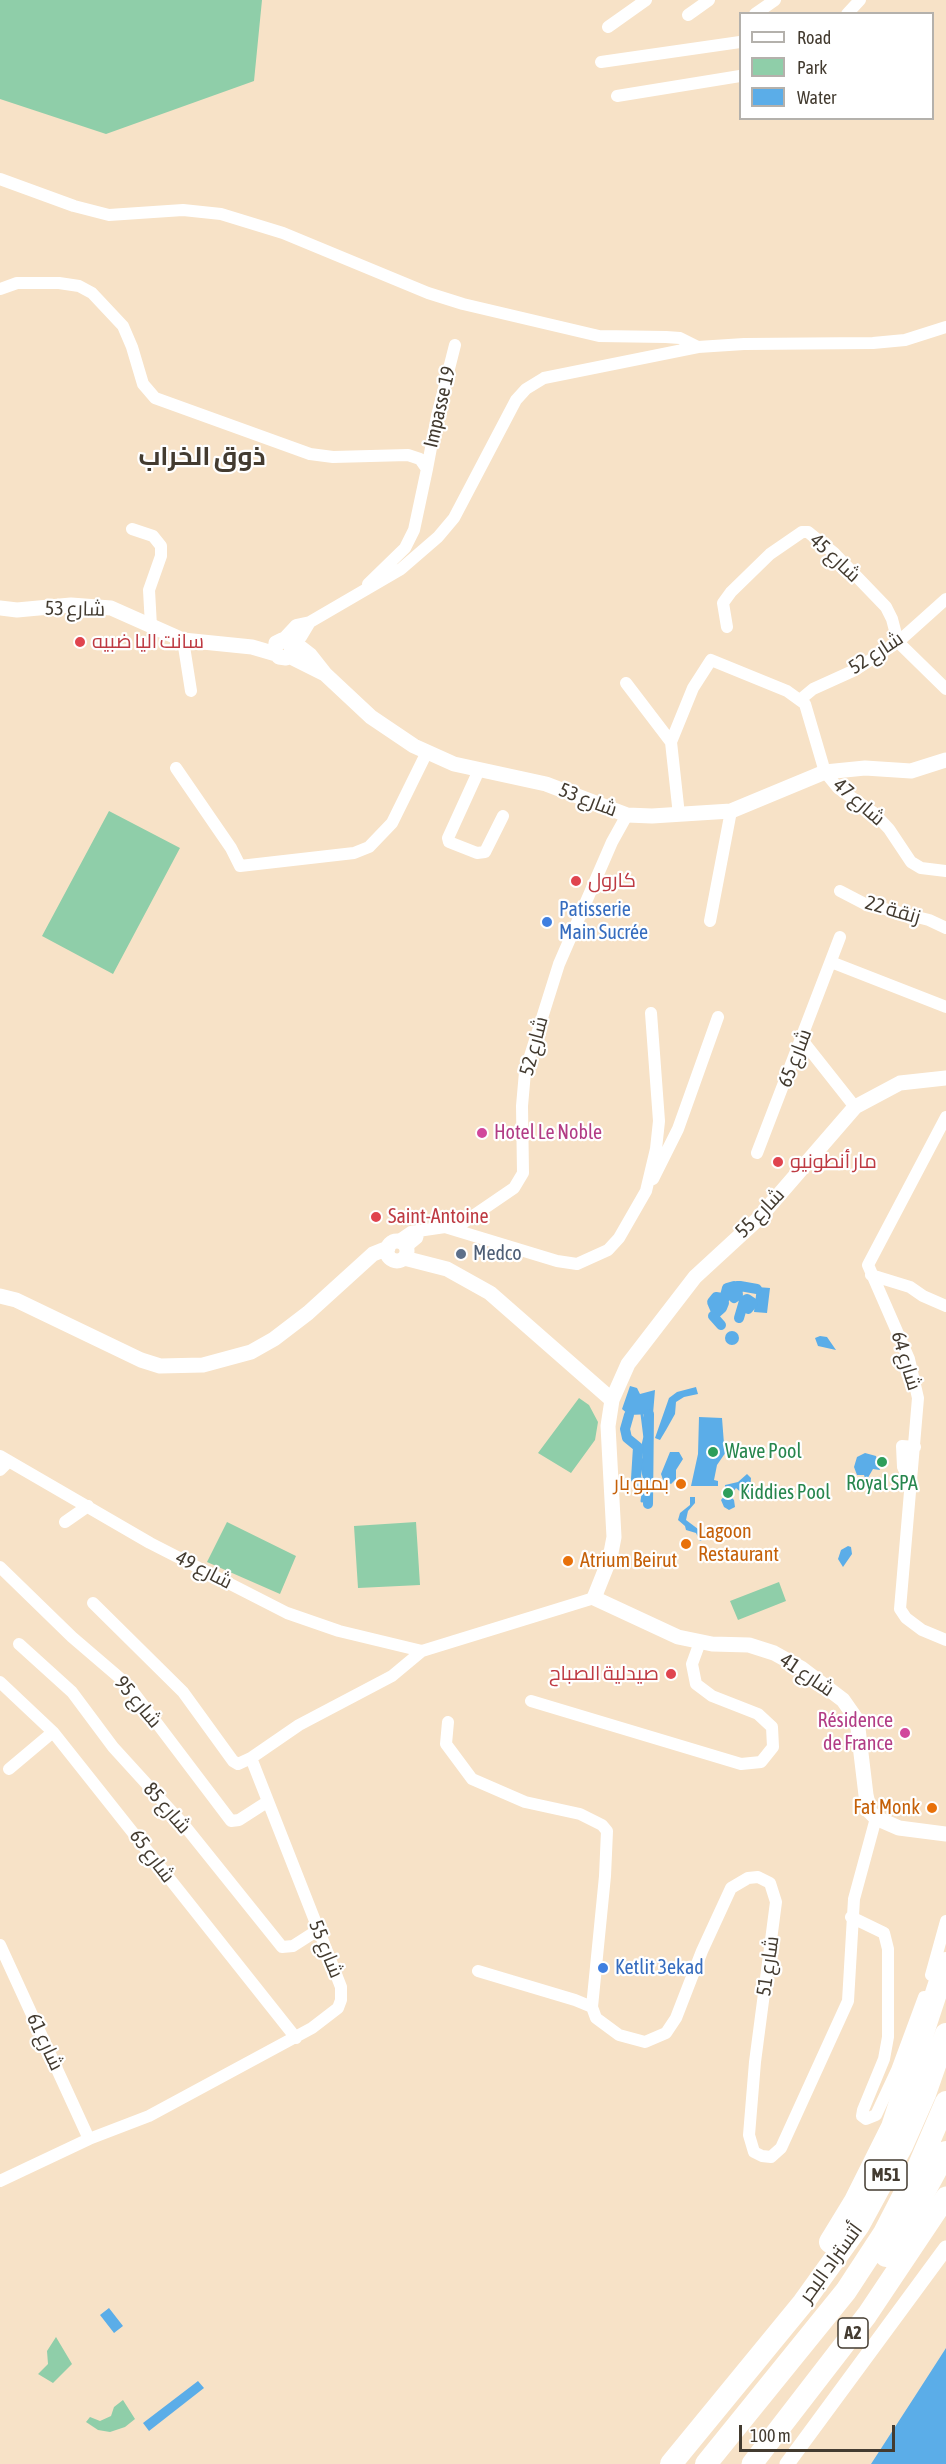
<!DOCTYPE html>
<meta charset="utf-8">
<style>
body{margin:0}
#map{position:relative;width:946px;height:2464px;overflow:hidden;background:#f7e2c7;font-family:"Asap Condensed",sans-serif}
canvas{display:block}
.legend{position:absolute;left:739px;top:12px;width:195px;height:108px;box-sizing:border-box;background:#fff;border:2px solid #b4b1ac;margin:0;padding:8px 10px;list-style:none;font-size:18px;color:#433b30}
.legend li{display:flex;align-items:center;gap:12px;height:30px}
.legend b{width:30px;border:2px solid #b4b1ac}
.scale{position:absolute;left:739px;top:2425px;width:156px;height:27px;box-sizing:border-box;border:3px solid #433b30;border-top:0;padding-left:8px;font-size:18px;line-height:21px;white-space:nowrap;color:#433b30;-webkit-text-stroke:4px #fff;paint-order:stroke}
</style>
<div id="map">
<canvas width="946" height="2464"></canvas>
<ul class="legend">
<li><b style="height:8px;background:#fff"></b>Road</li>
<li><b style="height:16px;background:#8fcea9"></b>Park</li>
<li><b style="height:16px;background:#5bade8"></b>Water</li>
</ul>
<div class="scale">100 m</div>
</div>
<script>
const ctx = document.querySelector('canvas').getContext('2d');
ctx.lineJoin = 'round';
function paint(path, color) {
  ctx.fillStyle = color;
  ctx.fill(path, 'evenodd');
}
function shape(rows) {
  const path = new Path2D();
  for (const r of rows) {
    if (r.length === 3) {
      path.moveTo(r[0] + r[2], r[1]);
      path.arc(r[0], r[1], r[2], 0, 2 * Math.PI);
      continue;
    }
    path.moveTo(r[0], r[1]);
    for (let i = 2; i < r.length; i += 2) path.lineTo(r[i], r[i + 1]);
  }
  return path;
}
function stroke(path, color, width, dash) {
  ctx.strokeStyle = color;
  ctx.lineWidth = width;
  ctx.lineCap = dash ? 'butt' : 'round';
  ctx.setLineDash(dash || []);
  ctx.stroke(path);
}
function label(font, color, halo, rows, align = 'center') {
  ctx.font = font + ' "Asap Condensed",Cairo,sans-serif';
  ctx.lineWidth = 4.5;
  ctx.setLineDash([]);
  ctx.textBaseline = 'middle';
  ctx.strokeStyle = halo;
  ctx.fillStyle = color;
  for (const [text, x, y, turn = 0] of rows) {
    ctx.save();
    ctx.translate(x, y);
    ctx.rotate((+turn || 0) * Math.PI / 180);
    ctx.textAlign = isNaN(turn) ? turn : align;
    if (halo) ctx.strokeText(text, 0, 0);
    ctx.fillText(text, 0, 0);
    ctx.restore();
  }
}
paint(shape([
 [0,0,262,0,254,81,106,134,0,99],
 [109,811,180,848,113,974,42,936],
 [579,1398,589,1405,598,1422,595,1440,571,1473,538,1453],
 [227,1522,296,1556,280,1594,207,1562],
 [416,1522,420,1585,358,1588,354,1526],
 [779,1582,786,1601,738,1620,730,1601],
 [56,2337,72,2364,53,2383,38,2374,48,2364,47,2351],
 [123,2400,135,2419,125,2427,110,2432,98,2430,86,2422,90,2417,100,2421,111,2416,114,2407]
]), '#8fcea9');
paint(shape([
 [757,1287,770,1288,767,1313,754,1312],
 [732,1338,7],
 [820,1336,827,1337,836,1350,818,1346,815,1338],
 [630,1386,637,1388,640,1394,655,1390,653,1414,629,1415,622,1409],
 [696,1387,698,1394,684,1397,676,1402,675,1414,666,1430,660,1440,655,1438,669,1398,677,1392],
 [699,1417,722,1418,724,1444,728,1449,717,1465,714,1480,718,1481,718,1486,691,1486,698,1454],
 [670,1452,679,1452,683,1459,676,1470,676,1479,671,1484,663,1480,661,1474],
 [865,1453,876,1456,880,1470,873,1469,866,1481,864,1475,857,1475,854,1467,857,1457],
 [747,1474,751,1478,750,1491,745,1496,736,1488,730,1496,734,1500,735,1507,729,1510,724,1507,721,1500,725,1495,725,1485,738,1482],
 [690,1497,695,1497,695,1503,688,1511,686,1520,702,1532,704,1539,700,1541,696,1533,686,1530,685,1526,678,1520,680,1513,690,1505],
 [848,1546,851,1547,852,1554,843,1567,838,1559,841,1550],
 [109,2308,123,2326,114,2333,100,2315],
 [946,2348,946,2464,871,2464,917,2393],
 [198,2381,204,2388,149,2431,143,2423]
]), '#5bade8');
stroke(shape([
 [645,1475,643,1445,646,1432,646,1414],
 [642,1501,645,1481,642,1467,646,1446,642,1414]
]), '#5bade8', 3);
stroke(shape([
 [739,1318,744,1301,747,1299,753,1303,748,1309],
 [721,1325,713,1316,722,1308,724,1303,723,1299,722,1298,716,1297,712,1302,715,1309,717,1310,721,1308,723,1303,723,1300,717,1298,713,1302,716,1309,721,1307,721,1306,724,1300,727,1288,734,1286,737,1288,738,1295,734,1298,728,1292,732,1288,737,1286,740,1286,757,1289],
 [629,1415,625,1429,627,1438,638,1447,636,1479,641,1484],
 [648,1504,649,1414]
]), '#5bade8', 10);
stroke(shape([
 [755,14,775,0],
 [847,14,860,0],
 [688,15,709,0],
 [608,27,646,0],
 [601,62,740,42],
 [617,96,740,76],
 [0,179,74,206,109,215,183,210,221,214,283,233,428,293,463,304,599,336,666,337,680,338,698,347],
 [0,289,17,283,59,283,79,286,92,293,123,326,132,347,143,384,155,398,310,454,333,457,408,455,420,459,427,469,414,530,405,548,368,584],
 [427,469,437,416,455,345],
 [132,529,153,536,161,546,161,556,149,590,151,626],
 [727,627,723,603,731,592,770,554,802,532,808,532,834,553,886,607,892,619,898,642,946,689],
 [183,640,191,691],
 [282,640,296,625,310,622,401,569,438,537,454,518,516,400,526,389,544,378,698,347,744,344,873,343,905,340,946,327],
 [291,644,301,637,310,622],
 [626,683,671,742,679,815],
 [801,699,813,689,855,670,898,642,946,599],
 [671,742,693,688,711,660,787,691,805,704,825,772,838,788,874,813,889,829,911,862,921,868,946,871],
 [176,768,231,848,240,866,354,853,369,847,392,823,427,752],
 [479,770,448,838,449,842,477,853,485,852,503,816],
 [840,891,865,904,929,920,946,928],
 [710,921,731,811],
 [831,962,946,1007],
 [802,1040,855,1107],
 [946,1117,868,1265,909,1359,918,1398,900,1609,906,1618,922,1630,946,1640],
 [757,1153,840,937],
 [653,1179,678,1129,718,1017],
 [454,1229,514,1188,523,1173,522,1106,525,1072,559,964,612,842,627,815],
 [398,1241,411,1232,445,1227,557,1261,577,1264,608,1250,619,1238,646,1191,656,1149,659,1121,651,1013],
 [406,1247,417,1238,419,1231],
 [871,1275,910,1287,923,1296,946,1306],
 [0,1456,150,1543,287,1613,339,1631,422,1651],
 [0,1470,9,1461],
 [911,1484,903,1467,902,1446,915,1447],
 [65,1522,88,1506],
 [0,1567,72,1637,128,1685,231,1821,239,1820,267,1802],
 [93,1603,183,1692,233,1761,238,1764,251,1758],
 [19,1644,72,1692,113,1747,184,1825,282,1947,293,1946,318,1930],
 [0,1682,53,1732,296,2038],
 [531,1701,741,1764,761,1762,773,1747,772,1727,758,1714,712,1696,696,1684,692,1664,700,1642],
 [448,1722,446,1744,472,1779,525,1802,580,1814,602,1825,607,1831,605,1876,592,2007,596,2018,619,2035,645,2042,666,2033,676,2018,702,1951,731,1888,748,1878,758,1877,770,1883,776,1902,755,2062,749,2135,754,2152,762,2156,771,2157,781,2148,848,2001,854,1899,876,1818],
 [9,1769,53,1732],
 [851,1917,884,1933,888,1949,888,2037,884,2059,863,2110,862,2116,866,2119,876,2115,897,2070,924,1997],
 [0,1945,89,2139],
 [478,1971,575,2000,592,2007],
 [931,1975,946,1921],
 [0,2181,89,2139,149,2116,312,2028,338,2008,341,2000,341,1987,251,1758,299,1725,392,1676,422,1651,594,1598]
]), '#fff', 12);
stroke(shape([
 [0,608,17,610,71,605,111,608,183,640,252,647,276,654],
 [292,646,291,653,286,658,279,657,275,652,276,643,282,640,301,648,310,655,325,674,371,717,414,746,454,764,546,784,627,815,652,816,731,811,825,772,865,768,911,771,946,760],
 [289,656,325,674],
 [946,1078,900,1083,855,1107,758,1219,695,1277,628,1364,612,1400,608,1426,614,1537,610,1558,594,1598,678,1637,712,1644,749,1645,774,1653,801,1668,843,1700,857,1720,866,1795,870,1812,876,1818,899,1828,946,1834],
 [397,1251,10],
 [404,1258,447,1269,490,1293,612,1400],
 [0,1296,16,1300,141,1360,160,1366,203,1365,251,1352,274,1339,308,1313,373,1254,388,1248],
 [787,2464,946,2248]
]), '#fff', 15);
stroke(shape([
 [752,2464,867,2315,946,2197]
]), '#fff', 21);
stroke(shape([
 [830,2242,855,2201,892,2127,946,1963],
 [886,2256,908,2222,946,2152],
 [671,2464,803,2303,859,2225,902,2146,925,2094,946,2034],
 [706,2464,846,2291,884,2233,919,2165,946,2102]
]), '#fff', 22);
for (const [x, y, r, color] of [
 [80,642,6,"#e0444e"],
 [576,881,6,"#e0444e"],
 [547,922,6,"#3f7fe0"],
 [482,1133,6,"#d1479c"],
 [778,1162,6,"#e0444e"],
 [376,1217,6,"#e0444e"],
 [461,1254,6,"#5c6f8a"],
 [713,1452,6,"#2e9e5b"],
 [882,1462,6,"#2e9e5b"],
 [681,1484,6,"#e8710a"],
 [728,1493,6,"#2e9e5b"],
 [686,1544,6,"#e8710a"],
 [568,1561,6,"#e8710a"],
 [671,1674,6,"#e0444e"],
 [905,1733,6,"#d1479c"],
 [932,1808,6,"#e8710a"],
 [603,1968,6,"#3f7fe0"]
]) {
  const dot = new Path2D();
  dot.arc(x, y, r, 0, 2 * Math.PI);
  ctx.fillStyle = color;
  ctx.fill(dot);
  stroke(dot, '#fff', 2);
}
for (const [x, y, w] of [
 [886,2175,42],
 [853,2333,30]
]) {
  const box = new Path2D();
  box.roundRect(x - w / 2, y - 15, w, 30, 4.5);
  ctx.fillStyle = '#fff';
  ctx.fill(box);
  stroke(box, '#433b30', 1.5);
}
label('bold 18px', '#433b30', null, [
 ["M51",886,2175],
 ["A2",853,2333]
]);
label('20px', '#433b30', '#fff', [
 ["Impasse 19",440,407,-77],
 ["شارع 45",835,558,43],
 ["شارع 53",75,609,1],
 ["شارع 52",876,653,-33],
 ["شارع 53",588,800,21],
 ["شارع 47",859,802,41],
 ["زنقة 22",893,910,16],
 ["شارع 52",534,1046,-75],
 ["شارع 65",795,1058,-69],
 ["شارع 55",760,1213,-46],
 ["شارع 64",906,1361,73],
 ["شارع 49",204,1570,27],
 ["شارع 41",807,1675,34],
 ["شارع 95",138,1702,50],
 ["شارع 85",167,1808,49],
 ["شارع 65",152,1856,53],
 ["شارع 55",326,1949,68],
 ["شارع 51",768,1966,-82],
 ["شارع 61",45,2042,65],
 ["أتستراد البحر",831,2263,-54]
]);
label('20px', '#be3a42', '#fff', [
 ["سانت اليا ضبيه",92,642],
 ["كارول",588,881],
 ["مار أنطونيو",790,1162],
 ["Saint-Antoine",388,1217],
 ["صيدلية الصباح",659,1674,"right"]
], 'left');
label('20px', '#366cbe', '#fff', [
 ["Patisserie",559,910],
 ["Main Sucrée",559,933],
 ["Ketlit 3ekad",615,1968]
], 'left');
label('20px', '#b23c85', '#fff', [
 ["Hotel Le Noble",494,1133],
 ["Résidence",893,1721,"right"],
 ["de France",893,1744,"right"]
], 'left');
label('20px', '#4e5e75', '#fff', [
 ["Medco",473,1254]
], 'left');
label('20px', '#27864d', '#fff', [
 ["Wave Pool",725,1452],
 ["Royal SPA",882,1484,"center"],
 ["Kiddies Pool",740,1493]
], 'left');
label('20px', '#c56008', '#fff', [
 ["بمبو بار",669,1484],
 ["Lagoon",698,1532,"left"],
 ["Restaurant",698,1555,"left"],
 ["Atrium Beirut",580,1561,"left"],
 ["Fat Monk",920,1808]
], 'right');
label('bold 26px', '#433b30', '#fff', [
 ["ذوق الخراب",202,457]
]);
</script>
